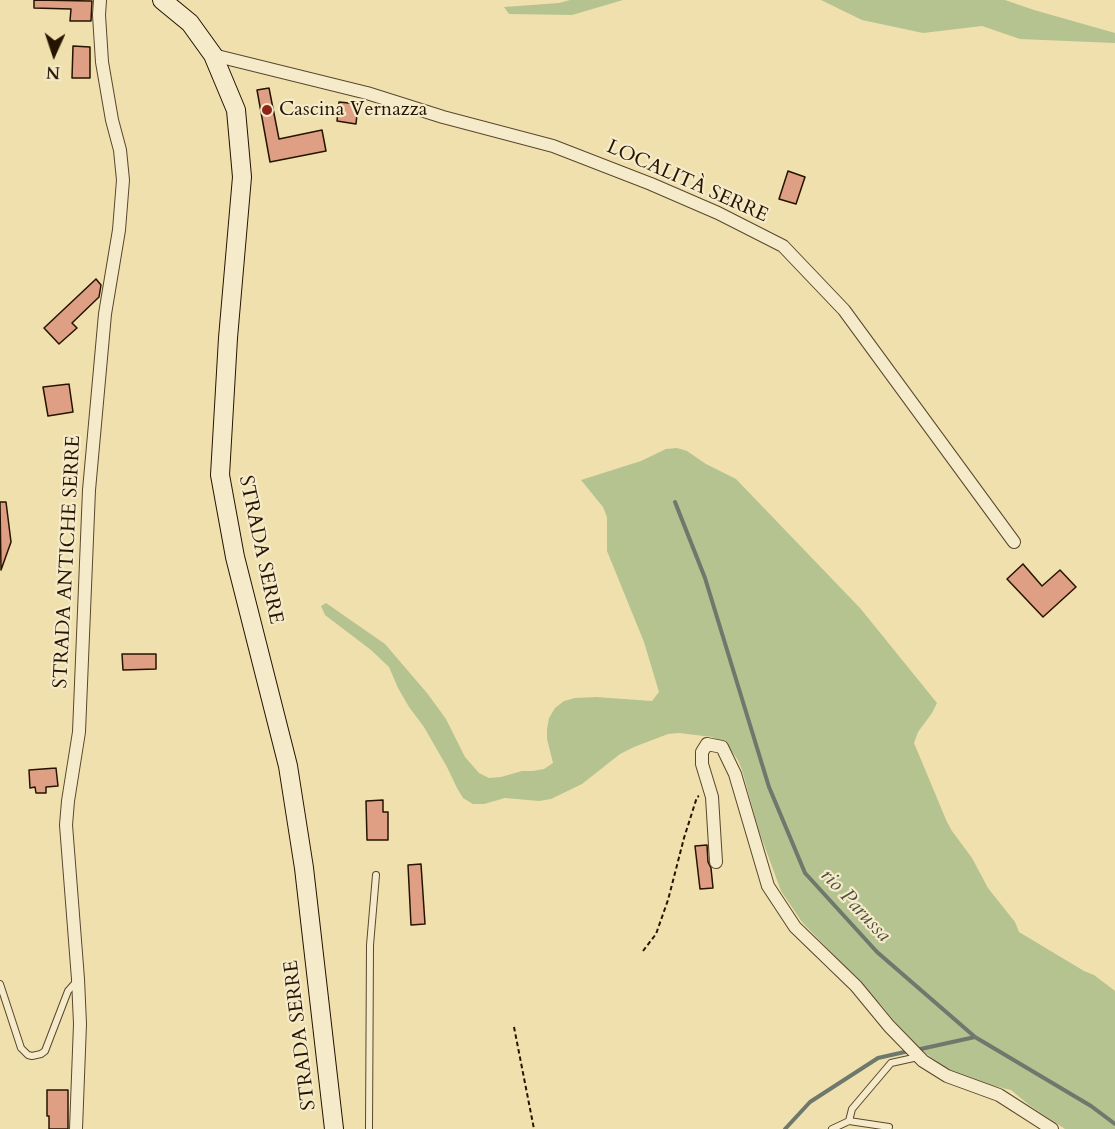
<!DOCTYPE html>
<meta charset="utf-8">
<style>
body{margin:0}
#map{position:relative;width:1115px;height:1129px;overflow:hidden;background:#f0e0ae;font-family:Cardo,serif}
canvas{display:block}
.north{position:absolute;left:24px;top:24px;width:60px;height:60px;-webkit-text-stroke:4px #f5ebca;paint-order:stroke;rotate:183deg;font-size:16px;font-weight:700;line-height:24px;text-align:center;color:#251400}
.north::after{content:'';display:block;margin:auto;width:21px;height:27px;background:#251400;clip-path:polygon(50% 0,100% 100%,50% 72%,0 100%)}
</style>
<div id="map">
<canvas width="1115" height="1129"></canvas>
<div class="north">N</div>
</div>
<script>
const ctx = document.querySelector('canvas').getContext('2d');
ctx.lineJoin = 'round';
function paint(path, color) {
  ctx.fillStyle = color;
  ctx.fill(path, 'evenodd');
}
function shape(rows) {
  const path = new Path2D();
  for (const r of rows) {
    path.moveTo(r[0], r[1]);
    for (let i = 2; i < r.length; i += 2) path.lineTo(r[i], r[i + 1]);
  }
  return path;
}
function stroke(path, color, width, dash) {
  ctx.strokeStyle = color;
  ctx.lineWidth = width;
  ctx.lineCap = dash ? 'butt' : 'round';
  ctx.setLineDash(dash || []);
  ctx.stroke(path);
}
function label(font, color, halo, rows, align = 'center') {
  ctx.font = font + ' Cardo,serif';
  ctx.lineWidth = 4.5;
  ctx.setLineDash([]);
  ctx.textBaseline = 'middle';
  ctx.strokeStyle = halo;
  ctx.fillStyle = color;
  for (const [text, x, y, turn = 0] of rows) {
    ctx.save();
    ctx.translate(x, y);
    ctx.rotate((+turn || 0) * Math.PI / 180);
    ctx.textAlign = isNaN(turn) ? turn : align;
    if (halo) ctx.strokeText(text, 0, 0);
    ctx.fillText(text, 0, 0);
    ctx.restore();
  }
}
paint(shape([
 [570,0,623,0,572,15,509,14,504,7,559,3],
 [821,0,1005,0,1034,10,1115,33,1115,43,1020,39,982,26,923,33,862,20],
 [677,448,687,451,706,464,736,479,860,608,937,703,932,713,918,732,914,743,947,822,952,831,972,858,988,888,1015,922,1019,932,1084,971,1094,975,1115,991,1115,1129,1065,1129,1029,1105,1011,1090,977,1082,948,1070,912,1043,883,1007,802,922,781,891,759,831,742,770,738,760,730,749,721,741,712,737,679,733,668,734,634,747,620,754,582,784,551,799,539,801,505,798,484,804,473,804,463,798,457,788,447,767,424,727,409,707,398,688,389,667,371,650,325,615,321,606,326,603,385,644,427,693,446,719,465,757,479,773,489,778,501,777,522,771,533,771,544,769,553,763,547,739,547,729,549,718,555,708,564,701,575,698,596,697,652,701,659,692,644,642,607,551,607,517,603,507,581,480,641,461,666,449]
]), '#b4c38f');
stroke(shape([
 [675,502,705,578,769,787,805,873,877,952,975,1037,1091,1106,1115,1124],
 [916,1050,975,1037],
 [785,1129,810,1102,878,1058,909,1051]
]), '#6e786d', 4);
const building = shape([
 [34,0,92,1,91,21,70,21,71,9,34,8,34,0],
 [73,46,90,47,90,78,72,78,73,46],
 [269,88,279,139,322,130,326,151,270,162,257,90,269,88],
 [339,102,358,104,356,124,337,121,339,102],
 [788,171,805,177,796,204,779,199,788,171],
 [96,279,101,285,99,297,72,323,77,328,59,344,44,328,96,279],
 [69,384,73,412,48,416,43,387,69,384],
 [0,502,6,502,11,542,1,570,0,502],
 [1023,564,1042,586,1060,570,1076,587,1043,617,1007,579,1023,564],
 [122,654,156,654,156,669,123,670,122,654],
 [56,768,58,786,46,787,46,793,36,793,35,787,30,788,29,770,56,768],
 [383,800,383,812,388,812,388,840,367,840,366,801,383,800],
 [707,845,708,862,711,868,713,888,700,889,695,846,707,845],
 [421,864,425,924,411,925,408,865,421,864],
 [47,1090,68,1090,68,1129,49,1129,49,1116,47,1116,47,1090]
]);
paint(building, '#df9f84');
stroke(building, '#251400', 1.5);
const service = shape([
 [0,984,21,1048,28,1055,32,1056,41,1054,45,1051,68,991,76,982],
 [849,1121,852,1109,891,1063,918,1057],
 [369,1129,370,945,376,875],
 [832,1129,849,1121,889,1127]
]);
const minor = shape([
 [213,55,367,93,443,117,553,146,651,184,718,213,783,246,844,310,1014,542],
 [716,862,712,797,702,764,702,752,707,744,722,747,735,774,768,886,795,927,856,986,889,1026,923,1061,947,1076,999,1095,1052,1129],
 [76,1129,80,1024,78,979,66,825,68,801,79,732,89,490,105,314,119,230,123,180,120,150,112,120,102,62,99,15,100,0]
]);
const secondary = shape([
 [162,0,190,23,213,55,236,110,242,177,228,338,220,475,235,557,288,766,304,868,334,1129]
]);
stroke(service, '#58472c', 8);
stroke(minor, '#58472c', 14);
stroke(secondary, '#251400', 20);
stroke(shape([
 [643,951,656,934,668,900,684,838,697,797,699,796],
 [514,1027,534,1129]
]), '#251400', 2, [4.5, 3]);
stroke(service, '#f5ebca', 6);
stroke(minor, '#f5ebca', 12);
stroke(secondary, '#f5ebca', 18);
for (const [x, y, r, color] of [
 [267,110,6,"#8f2418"]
]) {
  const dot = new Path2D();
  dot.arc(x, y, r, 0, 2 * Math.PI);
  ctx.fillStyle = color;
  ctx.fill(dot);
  stroke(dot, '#f5ebca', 2);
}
label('20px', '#251400', '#f5ebca', [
 ["Cascina Vernazza",279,110]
], 'left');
label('20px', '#251400', '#f5ebca', [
 ["LOCALITÀ SERRE",687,182,24],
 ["STRADA SERRE",260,550,78],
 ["STRADA ANTICHE SERRE",68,562,-87],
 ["STRADA SERRE",301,1035,-97]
]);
label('italic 21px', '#4f4e3f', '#f5ebca', [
 ["rio Parussa",855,906,47]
]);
</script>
